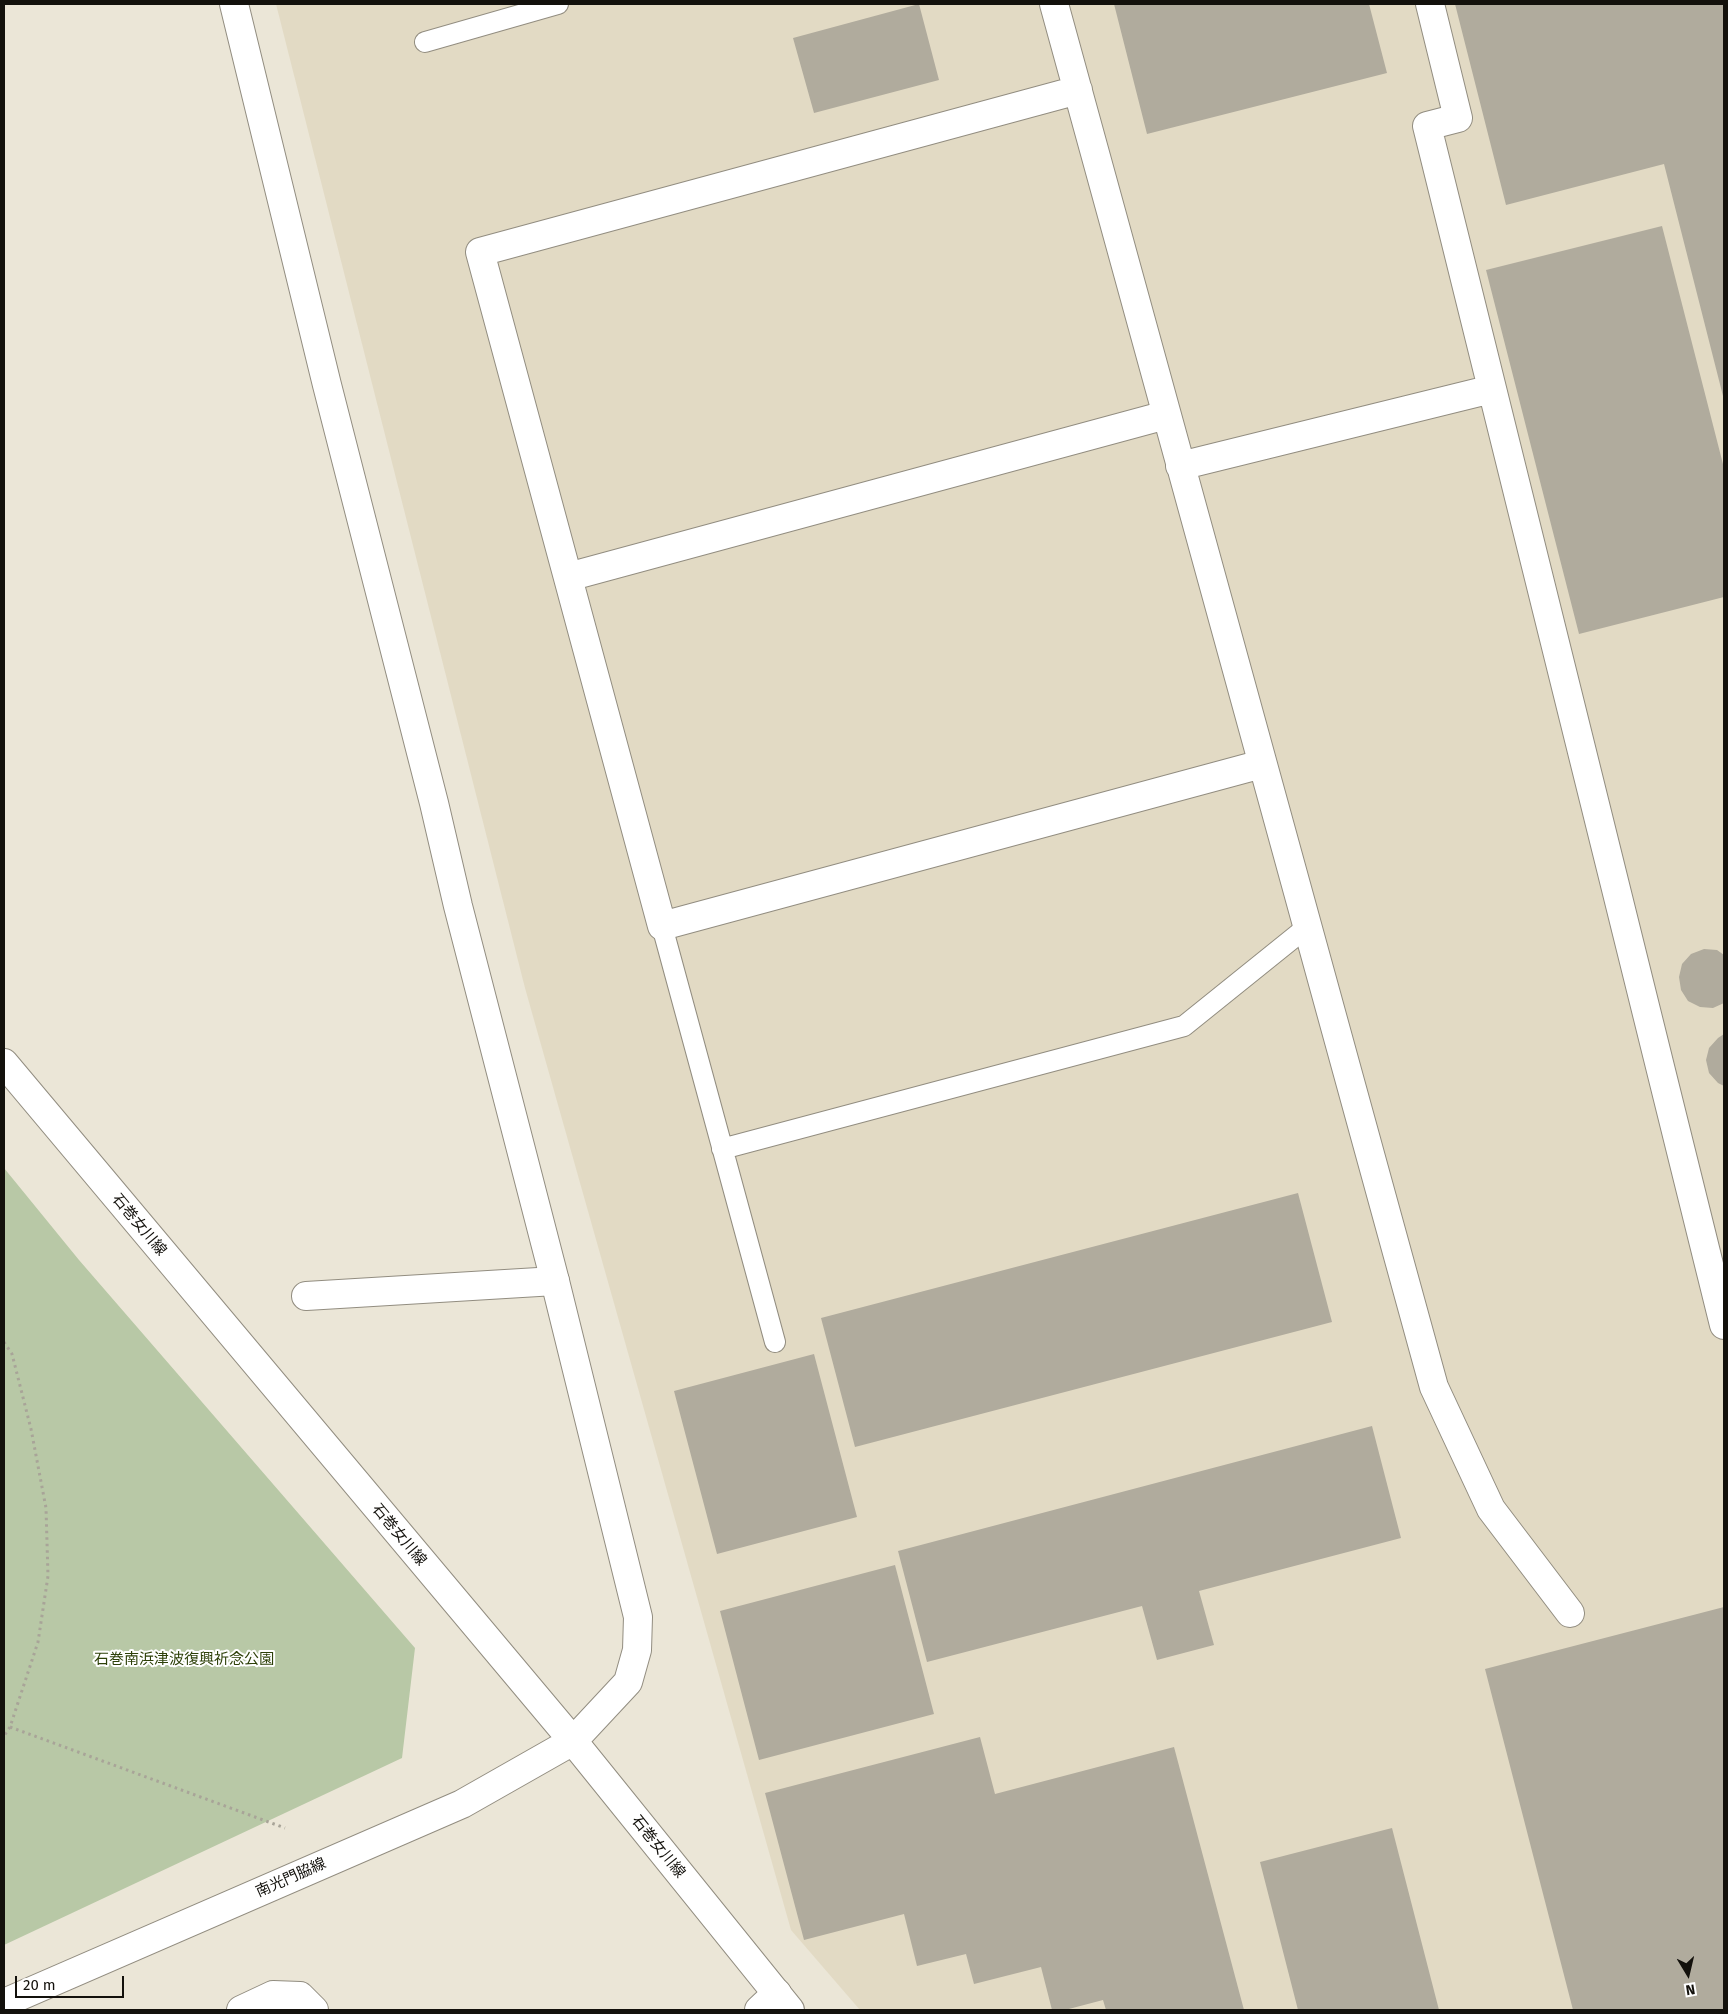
<!DOCTYPE html>
<meta charset="utf-8">
<style>
body{margin:0}
#map{position:relative;width:1728px;height:2014px;overflow:hidden;background:#ebe6d7;font-family:"Fira Sans",sans-serif}
canvas{display:block}
.frame{position:absolute;inset:0;border:5px solid #13110c;pointer-events:none}
.north{position:absolute;left:1663px;top:1949px;width:50px;height:50px;-webkit-text-stroke:4px #fff;paint-order:stroke;rotate:171deg;font-size:14px;font-weight:700;line-height:20px;text-align:center;color:#13110c}
.north::after{content:'';display:block;margin:auto;width:18px;height:22px;background:#13110c;clip-path:polygon(50% 0,100% 100%,50% 72%,0 100%)}
.scale{position:absolute;left:15px;top:1976px;width:109px;height:22px;box-sizing:border-box;border:2px solid #13110c;border-top:0;padding-left:6px;font-size:15px;line-height:18px;white-space:nowrap;color:#13110c;-webkit-text-stroke:4px #fff;paint-order:stroke}
</style>
<div id="map">
<canvas width="1728" height="2014"></canvas>
<div class="frame"></div>
<div class="north">N</div>
<div class="scale">20 m</div>
</div>
<script>
const ctx = document.querySelector('canvas').getContext('2d');
ctx.lineJoin = 'round';
function paint(path, color) {
  ctx.fillStyle = color;
  ctx.fill(path, 'evenodd');
}
function shape(rows) {
  const path = new Path2D();
  for (const r of rows) {
    path.moveTo(r[0], r[1]);
    for (let i = 2; i < r.length; i += 2) path.lineTo(r[i], r[i + 1]);
  }
  return path;
}
function stroke(path, color, width, dash) {
  ctx.strokeStyle = color;
  ctx.lineWidth = width;
  ctx.lineCap = dash ? 'butt' : 'round';
  ctx.setLineDash(dash || []);
  ctx.stroke(path);
}
function label(font, color, halo, rows, align = 'center') {
  ctx.font = font + ' "Fira Sans","Noto Sans JP",sans-serif';
  ctx.lineWidth = 4;
  ctx.setLineDash([]);
  ctx.textBaseline = 'middle';
  ctx.strokeStyle = halo;
  ctx.fillStyle = color;
  for (const [text, x, y, turn = 0] of rows) {
    ctx.save();
    ctx.translate(x, y);
    ctx.rotate((+turn || 0) * Math.PI / 180);
    ctx.textAlign = isNaN(turn) ? turn : align;
    if (halo) ctx.strokeText(text, 0, 0);
    ctx.fillText(text, 0, 0);
    ctx.restore();
  }
}
paint(shape([
 [276,4,1724,4,1724,2010,860,2010,791,1930,525,988]
]), '#e2dac4');
paint(shape([
 [4,1168,79,1260,415,1648,402,1758,4,1945]
]), '#b8c8a6');
paint(shape([
 [919,4,939,80,814,113,793,38],
 [1114,4,1369,4,1387,73,1147,134],
 [1455,4,1724,4,1724,400,1664,164,1506,205],
 [1662,226,1724,468,1724,597,1579,634,1486,270],
 [1704,949,1717,950,1724,955,1724,1003,1713,1008,1700,1007,1688,1001,1681,990,1679,977,1682,964,1691,954],
 [1724,1034,1724,1086,1718,1083,1709,1073,1706,1060,1709,1048,1718,1038],
 [1298,1193,1332,1322,855,1447,821,1318],
 [814,1354,857,1517,717,1554,674,1391],
 [1372,1426,1401,1538,1199,1591,1214,1645,1157,1660,1142,1606,927,1662,898,1551],
 [895,1565,934,1714,759,1760,720,1611],
 [1724,1607,1724,2010,1573,2010,1485,1669],
 [980,1737,995,1794,1174,1747,1244,2010,1106,2010,1103,2000,1065,2010,1052,2010,1041,1967,974,1984,966,1954,917,1966,904,1914,804,1940,765,1793],
 [1392,1828,1439,2010,1298,2010,1260,1862]
]), '#b0ab9d');
const lane = shape([
 [425,42,558,4],
 [662,926,775,1342],
 [722,1149,1184,1026,1307,927]
]);
const street = shape([
 [1054,4,1434,1387,1491,1509,1570,1613],
 [1430,4,1458,118,1427,126,1724,1325],
 [1078,90,480,252,662,926,1262,764],
 [1180,466,1492,389],
 [568,577,1166,415],
 [306,1296,555,1281],
 [241,2010,273,1995,300,1996,314,2010],
 [759,2010,777,1993]
]);
const secondary = shape([
 [4,1063,573,1741,790,2010],
 [4,2003,462,1804,573,1741,628,1682,637,1650,638,1617,555,1281,458,906,434,803,327,385,234,4]
]);
stroke(lane, '#928d80', 22);
stroke(street, '#928d80', 30);
stroke(secondary, '#928d80', 30);
stroke(shape([
 [4,1342,12,1354,31,1429,46,1508,48,1576,38,1642,10,1727,4,1736],
 [10,1727,285,1828]
]), '#a8a498', 3, [2.5, 4]);
stroke(lane, '#fff', 20);
stroke(street, '#fff', 28);
stroke(secondary, '#fff', 28);
label('15px', '#13110c', '#fff', [
 ["石巻女川線",139,1225,50],
 ["石巻女川線",399,1535,50],
 ["石巻女川線",658,1847,51],
 ["南光門脇線",291,1878,-24]
]);
label('15px', '#2d4008', '#fff', [
 ["石巻南浜津波復興祈念公園",184,1660]
]);
</script>
